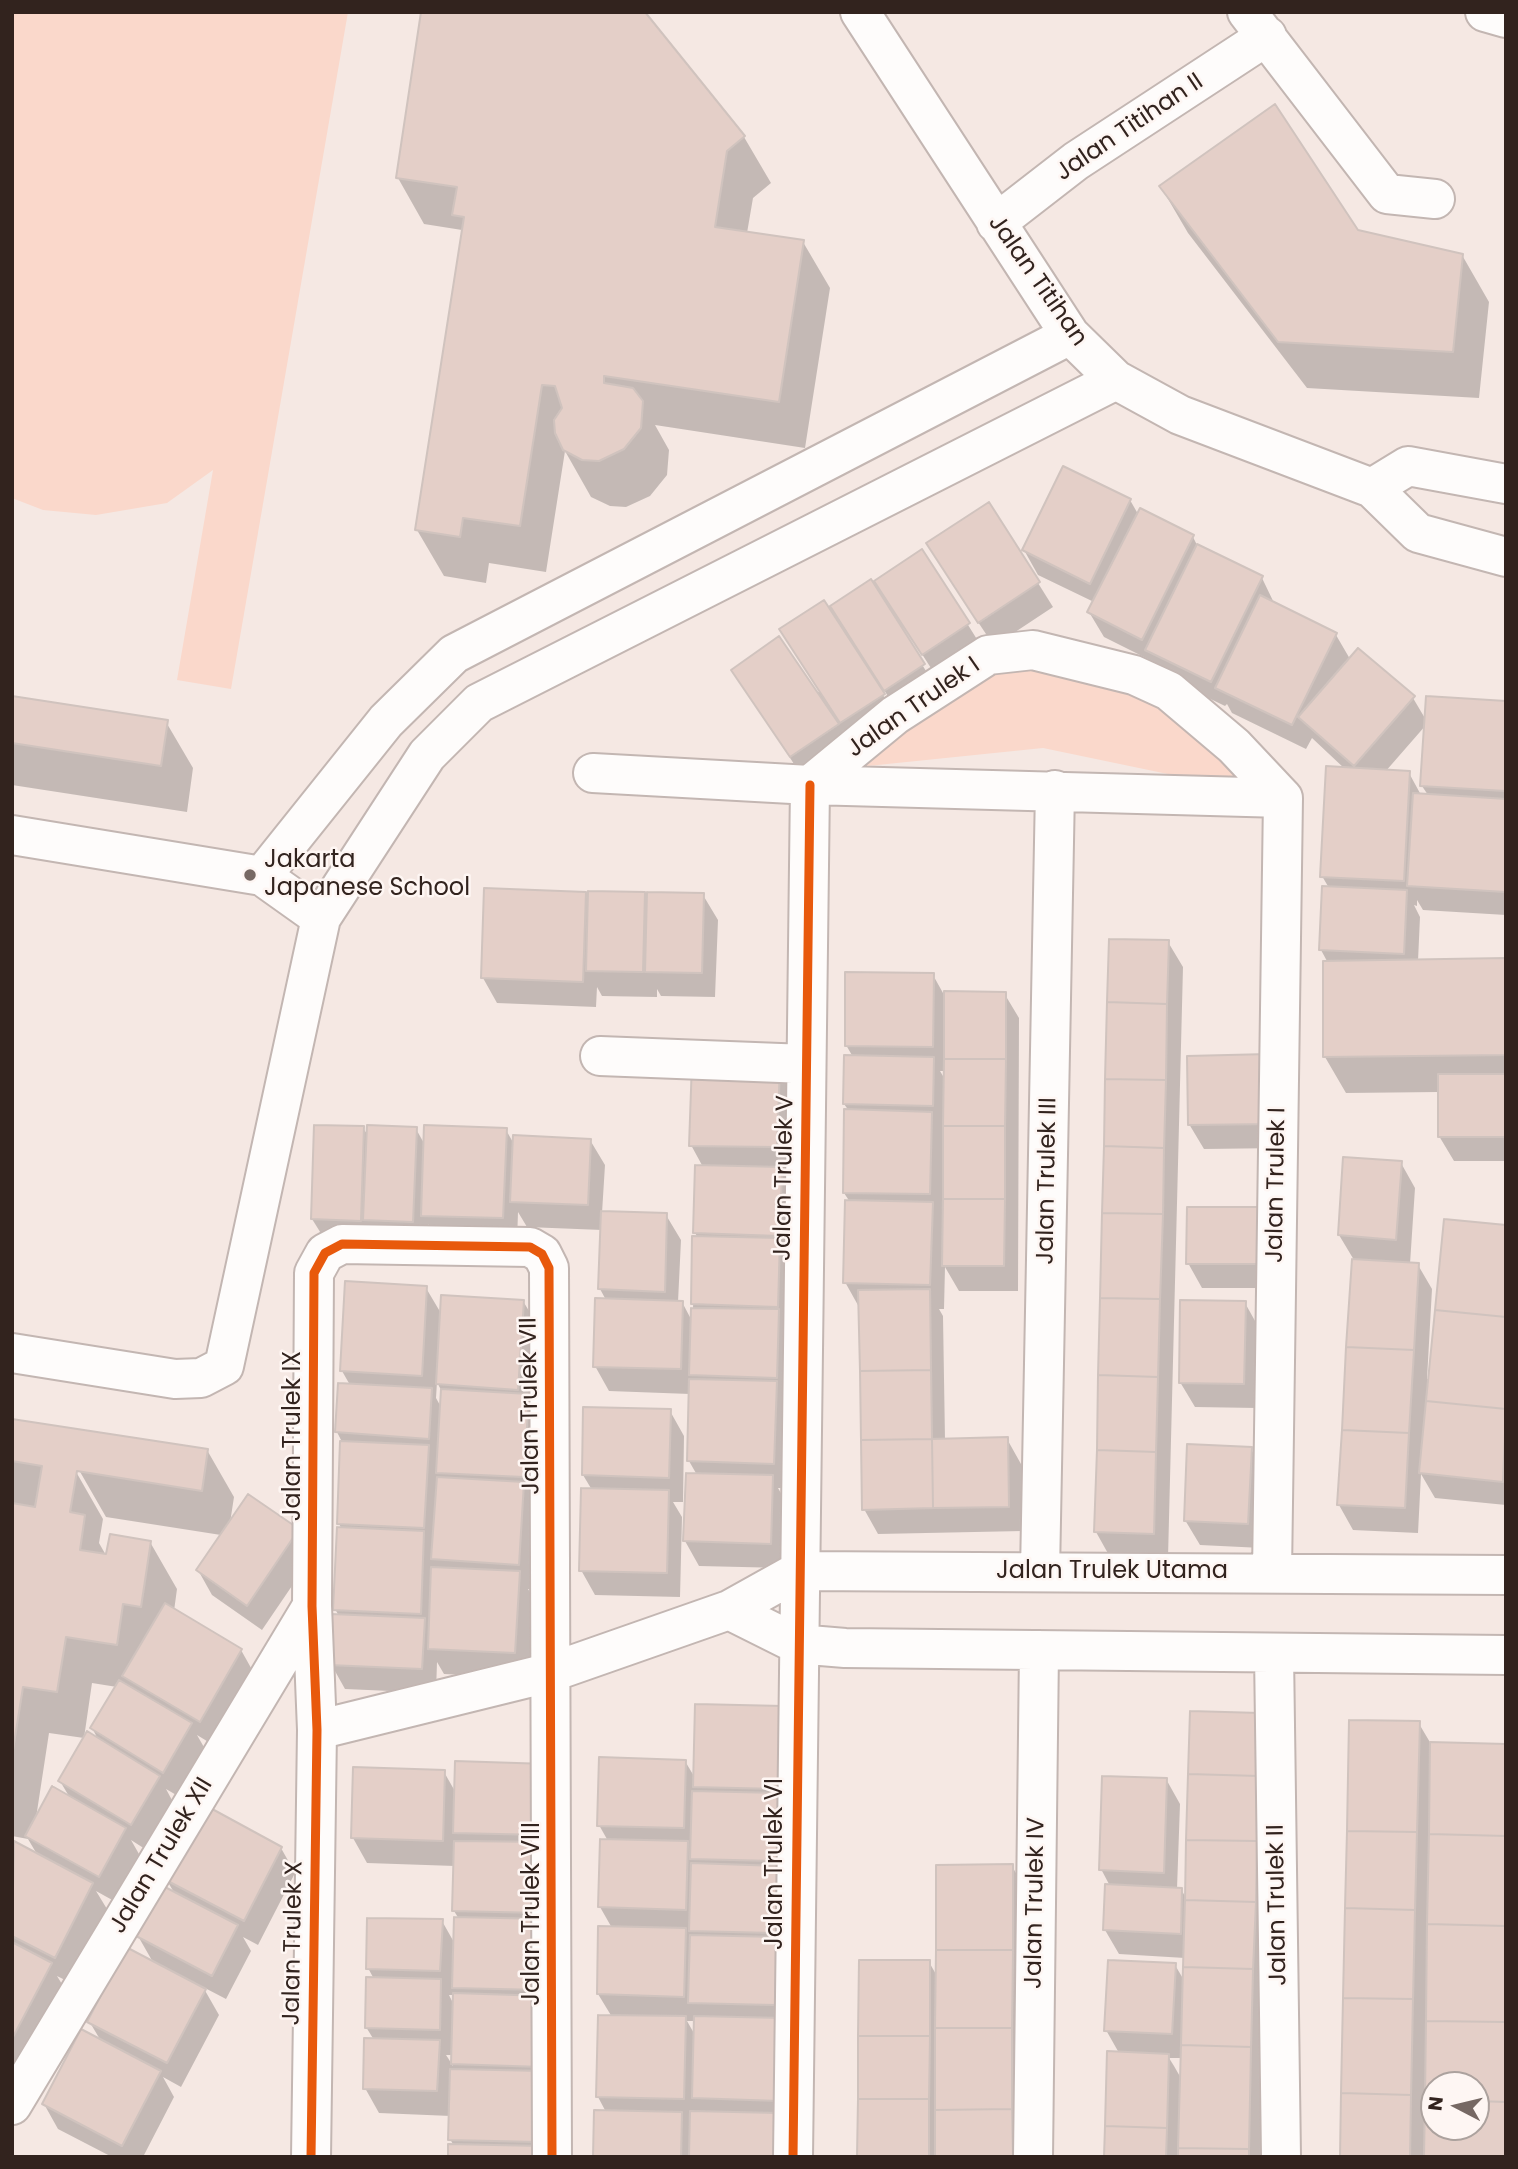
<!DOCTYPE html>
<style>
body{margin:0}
#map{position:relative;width:1518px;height:2169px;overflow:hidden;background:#f5e8e3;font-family:Poppins,sans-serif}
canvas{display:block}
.frame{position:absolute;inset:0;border:14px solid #32231e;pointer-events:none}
.north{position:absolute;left:1420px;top:2071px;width:70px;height:70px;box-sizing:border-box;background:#fef6f3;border:2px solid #aca29e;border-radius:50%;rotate:277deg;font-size:19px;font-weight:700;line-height:28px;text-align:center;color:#32231e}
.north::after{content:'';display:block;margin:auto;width:24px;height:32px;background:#766863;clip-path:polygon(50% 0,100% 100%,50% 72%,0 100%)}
</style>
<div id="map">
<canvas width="1518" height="2169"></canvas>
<div class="frame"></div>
<div class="north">N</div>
</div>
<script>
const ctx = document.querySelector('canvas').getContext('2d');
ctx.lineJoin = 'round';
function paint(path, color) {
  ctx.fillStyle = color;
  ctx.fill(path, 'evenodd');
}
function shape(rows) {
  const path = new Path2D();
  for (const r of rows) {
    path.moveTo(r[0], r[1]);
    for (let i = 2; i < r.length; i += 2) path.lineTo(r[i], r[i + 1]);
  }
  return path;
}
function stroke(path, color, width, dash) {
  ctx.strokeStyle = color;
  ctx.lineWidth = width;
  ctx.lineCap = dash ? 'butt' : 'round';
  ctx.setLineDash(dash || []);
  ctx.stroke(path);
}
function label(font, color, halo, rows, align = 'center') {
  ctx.font = font + ' Poppins,sans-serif';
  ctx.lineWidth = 5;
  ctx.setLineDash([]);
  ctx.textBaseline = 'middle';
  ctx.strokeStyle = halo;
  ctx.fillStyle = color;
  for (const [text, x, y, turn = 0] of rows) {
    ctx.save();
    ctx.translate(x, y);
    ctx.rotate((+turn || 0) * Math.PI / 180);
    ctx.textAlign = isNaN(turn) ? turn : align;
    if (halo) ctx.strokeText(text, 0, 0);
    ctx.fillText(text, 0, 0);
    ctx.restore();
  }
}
paint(shape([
 [12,12,348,12,231,689,177,680,213,470,167,503,96,515,43,510,12,498],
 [997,654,1174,701,1283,798,1043,748,819,771]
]), '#fad8cb');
paint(shape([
 [744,137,771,183,753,198,747,233,803,242,830,288,805,448,655,425,669,450,667,475,650,496,626,507,610,506,591,497,565,451,546,572,489,563,486,583,444,576,417,530,462,230,424,224,398,178],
 [1161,187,1462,255,1489,302,1479,398,1307,388,1188,233],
 [1130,500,1138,514,1193,537,1198,547,1262,578,1275,605,1336,635,1350,659,1413,698,1426,720,1506,703,1506,915,1423,910,1417,900,1417,906,1414,905,1420,917,1418,961,1506,960,1506,1161,1454,1161,1439,1136,1439,1092,1346,1093,1325,1057,1324,963,1328,963,1321,950,1329,888,1322,876,1345,769,1312,738,1306,749,1232,713,1227,704,1225,706,1161,675,1154,662,1104,637,1089,612,1094,602,1038,575,1024,550],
 [1426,725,1422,786,1428,795,1421,795,1409,773,1385,772],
 [922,551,983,649,938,679,891,606],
 [942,568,1038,583,1053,607,994,646],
 [870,582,938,690,900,715,847,632],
 [733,670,816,692,883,695,897,720,805,781],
 [12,698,166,722,193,768,187,812,12,785],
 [585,893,590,901,644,894,648,901,703,895,718,920,715,997,661,996,657,989,657,997,602,996,597,987,596,1007,497,1003,483,978],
 [1168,942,1183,967,1168,1558,1110,1557,1096,1532],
 [933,975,943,993,1004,993,1019,1018,1018,1291,959,1291,945,1267,944,1309,939,1309,943,1316,945,1440,1007,1439,1021,1464,1023,1531,878,1534,864,1509,859,1307,845,1282,850,1202,844,1193,849,1111,844,1104,853,1057,846,1045],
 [940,1071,946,1071,946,1081],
 [1268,1056,1283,1148,1204,1149,1189,1124],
 [779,1066,793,1091,790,1172,783,1171,795,1194,788,1488,778,1488,786,1502,784,1568,699,1566,685,1541,697,1475,689,1461,690,1394,609,1391,595,1366,606,1300,600,1289,602,1230,527,1227,518,1212,517,1243,437,1240,428,1224,427,1246,327,1243,312,1219,363,1128,369,1137,416,1129,425,1145,506,1130,514,1144,590,1140,605,1165,602,1213,666,1215,681,1240,678,1302,682,1302,692,1321,698,1238,695,1233,703,1167,691,1145],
 [1401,1163,1415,1188,1410,1264,1418,1265,1432,1289,1427,1379,1430,1379,1506,1227,1506,1505,1435,1498,1421,1474,1418,1533,1353,1530,1339,1505,1354,1260,1339,1235],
 [1263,1209,1277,1288,1202,1288,1188,1263],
 [426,1288,442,1315,523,1301,538,1326,532,1589,528,1589,533,1597,529,1678,444,1674,437,1662,436,1693,345,1689,331,1664,339,1616,335,1609,342,1529,339,1524,342,1442,337,1432,350,1385,342,1371],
 [437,1382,442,1392,441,1407,436,1398],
 [1245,1303,1259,1328,1257,1408,1195,1407,1180,1382],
 [670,1411,684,1436,683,1502,673,1502,682,1517,680,1597,595,1595,581,1570,592,1490,583,1475],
 [12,1420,207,1450,234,1497,230,1523,248,1496,313,1555,262,1630,212,1595,198,1570,221,1535,106,1517,79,1470,75,1470,103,1519,99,1543,107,1557,150,1542,177,1589,174,1611,241,1650,255,1675,215,1746,197,1735,205,1749,178,1796,166,1789,173,1802,145,1849,131,1840,139,1854,114,1901,96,1891,107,1909,69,1982,57,1976,65,1989,12,2093,12,1848,15,1844,38,1856,28,1839,12,1836],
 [92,1683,117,1687,92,1728,99,1741,60,1781,70,1798,36,1818,49,1733,84,1738],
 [1251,1449,1265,1474,1262,1548,1200,1545,1185,1520],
 [782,1708,790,2157,595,2157,606,2112,598,2097,612,2017,598,1994,612,1928,600,1907,608,1841,599,1825,685,1761,695,1778],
 [687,2021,695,2021,695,2035],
 [1259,1715,1263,2157,1105,2157,1119,2053,1106,2030,1175,1965,1185,1982,1185,1958,1119,1954,1105,1930,1110,1886,1101,1869,1166,1779,1180,1804,1177,1889,1181,1889,1187,1900],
 [1169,2058,1183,2058,1182,2080,1174,2066],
 [1418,1722,1431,1744,1506,2157,1341,2157],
 [1434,2085,1476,2085,1476,2127,1434,2127],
 [546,1765,554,2157,454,2146,450,2139,451,2116,379,2113,365,2088,374,2040,366,2027,374,1979,368,1968,442,1921,455,1944,459,1919,454,1911,455,1866,367,1863,353,1838,444,1772,456,1793],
 [449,1995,454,1995,454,2005],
 [446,2055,453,2055,453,2066,448,2058],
 [281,1848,295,1873,258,1945,243,1937,251,1951,226,1999,203,1987,219,2015,181,2087,163,2077,174,2097,143,2157,112,2157,58,2129,44,2104,101,2041,89,2021,154,1964,138,1936,175,1894,166,1879],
 [1012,1866,1026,1891,1026,2157,859,2157,929,1962,937,1976]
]), '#0003');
const building = shape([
 [421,12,645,12,745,136,727,151,715,227,804,240,779,402,604,376,604,383,633,388,643,401,641,428,624,449,599,461,582,460,563,450,555,433,554,420,562,408,555,386,542,385,520,526,463,518,460,537,415,530,464,217,452,215,457,187,396,178,421,12],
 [1275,104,1358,230,1463,254,1453,352,1278,342,1159,186,1275,104],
 [1063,466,1131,499,1090,584,1022,550,1063,466],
 [989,502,1040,582,978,623,926,543,989,502],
 [1140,508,1194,535,1142,640,1087,612,1140,508],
 [1197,544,1263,576,1211,682,1145,650,1197,544],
 [922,549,970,623,922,655,874,581,922,549],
 [871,579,925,664,884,691,830,606,871,579],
 [1260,595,1337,633,1292,725,1215,688,1260,595],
 [824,600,885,694,840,723,779,629,824,600],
 [779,636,839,724,790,757,731,670,779,636],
 [1358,648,1415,696,1354,766,1298,717,1358,648],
 [12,696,168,720,161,766,12,743,12,696],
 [1426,696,1506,701,1506,791,1420,786,1426,696],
 [1326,766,1410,771,1404,881,1320,877,1326,766],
 [1413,793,1506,799,1506,892,1407,886,1413,793],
 [1322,886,1407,890,1404,954,1319,950,1322,886],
 [484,888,586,892,583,982,481,978,484,888],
 [588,891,645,892,643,972,586,971,588,891],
 [647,892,704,893,702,973,645,972,647,892],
 [1109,939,1169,940,1167,1004,1107,1002,1109,939],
 [1506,958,1506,1055,1323,1057,1323,961,1506,958],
 [845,972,934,973,933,1047,845,1046,845,972],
 [944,991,1006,992,1006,1059,944,1059,944,991],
 [1107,1002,1167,1004,1166,1080,1105,1079,1107,1002],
 [1269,1054,1270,1124,1188,1125,1187,1056,1269,1054],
 [844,1055,934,1057,933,1106,843,1104,844,1055],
 [944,1059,1006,1059,1005,1126,943,1126,944,1059],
 [692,1062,780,1065,777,1147,689,1146,692,1062],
 [1438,1074,1506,1074,1506,1137,1438,1137,1438,1074],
 [1105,1079,1166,1080,1164,1148,1104,1146,1105,1079],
 [844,1109,932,1112,930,1194,843,1193,844,1109],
 [314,1125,364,1126,361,1221,311,1219,314,1125],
 [367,1125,417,1127,413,1222,363,1220,367,1125],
 [424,1125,507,1128,503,1218,421,1216,424,1125],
 [943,1126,1005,1126,1005,1199,943,1199,943,1126],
 [513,1135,591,1139,588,1205,510,1202,513,1135],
 [1104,1146,1164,1148,1163,1214,1102,1213,1104,1146],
 [1343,1157,1402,1161,1396,1240,1338,1235,1343,1157],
 [695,1165,782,1167,780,1236,693,1233,695,1165],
 [943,1199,1005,1199,1004,1266,942,1266,943,1199],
 [845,1200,933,1202,930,1285,843,1283,845,1200],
 [1187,1207,1264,1207,1264,1264,1186,1264,1187,1207],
 [601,1211,667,1213,665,1292,598,1289,601,1211],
 [1102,1213,1163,1214,1160,1299,1100,1298,1102,1213],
 [1444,1219,1506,1225,1506,1317,1435,1310,1444,1219],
 [692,1236,780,1238,778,1307,691,1304,692,1236],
 [1352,1259,1419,1263,1414,1350,1346,1347,1352,1259],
 [345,1281,427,1286,422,1376,340,1371,345,1281],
 [930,1289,931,1370,860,1371,858,1290,930,1289],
 [441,1295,524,1300,518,1390,436,1384,441,1295],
 [595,1298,683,1301,681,1369,593,1367,595,1298],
 [1100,1298,1160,1299,1158,1377,1098,1375,1100,1298],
 [1180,1300,1246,1301,1244,1384,1179,1383,1180,1300],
 [691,1308,779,1309,777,1378,689,1375,691,1308],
 [1435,1310,1506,1317,1506,1409,1426,1401,1435,1310],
 [1346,1347,1414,1350,1409,1433,1342,1430,1346,1347],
 [931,1370,932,1439,861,1440,860,1371,931,1370],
 [1098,1375,1158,1377,1156,1452,1097,1450,1098,1375],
 [689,1379,777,1381,774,1464,687,1461,689,1379],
 [338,1383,432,1388,429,1439,335,1432,338,1383],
 [441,1389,529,1394,524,1477,436,1473,441,1389],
 [1426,1401,1506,1409,1503,1482,1419,1473,1426,1401],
 [583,1407,671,1409,669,1478,582,1475,583,1407],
 [12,1419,208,1449,202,1491,77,1471,70,1512,85,1515,80,1550,106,1554,110,1534,151,1541,141,1607,123,1604,117,1645,66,1637,57,1692,23,1687,12,1756,12,1503,35,1507,42,1466,12,1461,12,1419],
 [1342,1430,1409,1433,1405,1508,1337,1505,1342,1430],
 [1008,1437,1009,1507,933,1508,932,1439,1008,1437],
 [932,1439,933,1508,862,1510,861,1440,932,1439],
 [340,1441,429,1445,424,1528,337,1524,340,1441],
 [1187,1444,1252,1447,1248,1524,1184,1521,1187,1444],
 [1097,1450,1156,1452,1154,1534,1094,1532,1097,1450],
 [686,1473,773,1475,771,1544,683,1541,686,1473],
 [437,1477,524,1482,519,1565,431,1559,437,1477],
 [581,1488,669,1490,667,1573,579,1571,581,1488],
 [248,1494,299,1529,247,1606,196,1570,248,1494],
 [337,1527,424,1531,421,1614,333,1610,337,1527],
 [431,1567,520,1571,515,1653,428,1649,431,1567],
 [165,1603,242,1649,200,1722,122,1676,165,1603],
 [331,1614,425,1618,422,1669,329,1665,331,1614],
 [119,1680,192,1723,163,1773,90,1728,119,1680],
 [695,1704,783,1706,780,1789,693,1787,695,1704],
 [1190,1711,1260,1713,1259,1776,1188,1774,1190,1711],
 [1349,1720,1420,1721,1417,1832,1347,1831,1349,1720],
 [87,1731,160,1776,131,1825,58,1781,87,1731],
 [1430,1742,1506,1744,1506,1836,1429,1834,1430,1742],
 [599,1757,686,1760,684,1828,597,1826,599,1757],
 [455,1761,547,1764,545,1835,453,1833,455,1761],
 [353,1767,445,1770,443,1841,351,1838,353,1767],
 [1188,1774,1259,1776,1257,1841,1186,1840,1188,1774],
 [1102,1776,1167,1778,1164,1873,1099,1870,1102,1776],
 [52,1786,126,1828,99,1877,25,1836,52,1786],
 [692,1791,779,1793,777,1861,690,1859,692,1791],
 [203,1804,282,1847,244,1921,164,1879,203,1804],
 [1347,1831,1417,1832,1415,1910,1345,1908,1347,1831],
 [1429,1834,1506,1836,1506,1926,1427,1924,1429,1834],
 [600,1839,688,1841,686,1910,598,1907,600,1839],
 [1186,1840,1257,1841,1256,1902,1185,1900,1186,1840],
 [14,1841,93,1883,55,1958,12,1936,14,1841],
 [454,1841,546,1842,544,1913,452,1911,454,1841],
 [691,1863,778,1866,776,1933,689,1931,691,1863],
 [1013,1864,1013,1950,936,1950,936,1865,1013,1864],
 [1105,1884,1182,1888,1181,1934,1103,1930,1105,1884],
 [163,1886,238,1925,212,1976,136,1936,163,1886],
 [1185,1900,1256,1902,1253,1969,1183,1967,1185,1900],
 [1345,1908,1415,1910,1413,1999,1343,1998,1345,1908],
 [454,1917,546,1919,544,1990,452,1988,454,1917],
 [367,1918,443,1919,440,1971,366,1969,367,1918],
 [1427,1924,1506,1926,1506,2022,1426,2021,1427,1924],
 [598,1926,686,1928,684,1997,597,1994,598,1926],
 [690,1935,777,1937,775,2005,688,2003,690,1935],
 [12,1942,52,1963,13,2037,12,2036,12,1942],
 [126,1947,206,1989,167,2063,87,2022,126,1947],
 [936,1950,1013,1950,1012,2028,935,2028,936,1950],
 [859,1960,930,1960,930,2036,858,2036,859,1960],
 [1108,1960,1176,1963,1172,2034,1104,2031,1108,1960],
 [1183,1967,1253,1969,1251,2047,1181,2045,1183,1967],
 [366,1977,441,1979,440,2030,365,2028,366,1977],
 [453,1993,545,1996,543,2067,451,2064,453,1993],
 [1343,1998,1413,1999,1411,2095,1341,2093,1343,1998],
 [598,2015,686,2016,684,2099,596,2097,598,2015],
 [694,2016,781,2018,780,2101,692,2098,694,2016],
 [1426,2021,1506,2022,1506,2102,1476,2101,1476,2085,1434,2085,1434,2100,1425,2100,1426,2021],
 [935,2028,1012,2028,1012,2109,935,2110,935,2028],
 [81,2029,161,2071,122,2146,42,2104,81,2029],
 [858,2036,930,2036,929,2099,858,2099,858,2036],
 [364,2038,440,2040,437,2091,363,2089,364,2038],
 [1181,2045,1251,2047,1249,2149,1178,2148,1181,2045],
 [1107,2051,1169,2054,1167,2128,1105,2126,1107,2051],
 [450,2069,542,2071,540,2142,448,2140,450,2069],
 [1341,2093,1411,2095,1410,2157,1340,2157,1341,2093],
 [858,2099,929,2099,929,2157,857,2157,858,2099],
 [1425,2100,1434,2100,1434,2127,1476,2127,1476,2101,1506,2102,1506,2157,1424,2157,1425,2100],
 [1012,2109,1013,2157,935,2157,935,2110,1012,2109],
 [594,2110,682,2112,681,2157,593,2157,594,2110],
 [690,2111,777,2113,776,2157,689,2157,690,2111],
 [1105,2126,1167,2128,1166,2157,1104,2157,1105,2126],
 [448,2144,540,2146,540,2157,448,2157,448,2144],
 [1178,2148,1249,2149,1249,2157,1178,2157,1178,2148]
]);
paint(building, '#e4cfc8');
stroke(building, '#d0c3be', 2);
const minor = shape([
 [860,12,1070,335,1116,380,1180,415,1372,488,1418,533,1506,557],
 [1247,12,1387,194,1435,199],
 [1485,12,1506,18],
 [996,223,1076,161,1267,36],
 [1372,488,1408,466,1506,484],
 [593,773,810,785,1283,798],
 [810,785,895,715,988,655,1033,650,1134,675,1169,691,1234,746,1283,798,1272,1573],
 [12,835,262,876,321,918],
 [262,876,386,721,454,654,1070,335],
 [600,1056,806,1064],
 [12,1353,175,1379,201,1378,224,1366,321,918,427,755,479,703,1116,380],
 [1040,1572,1055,790],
 [729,1610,797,1644,845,1648,1506,1655],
 [1274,1653,1281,2157],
 [317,1730,552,1672,729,1610,799,1571,1506,1575],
 [12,2105,312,1606],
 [311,2157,317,1730,312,1606,314,1273,325,1253,342,1244,530,1247,542,1254,549,1268,552,2157],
 [793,2157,810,785],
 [1033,2157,1039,1650]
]);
stroke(minor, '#c3b6b2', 42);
stroke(minor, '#fefcfb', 38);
stroke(shape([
 [311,2157,317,1730,312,1606,314,1273,325,1253,342,1244,530,1247,542,1254,549,1268,552,2157],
 [793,2157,810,785]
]), '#e8590c', 9);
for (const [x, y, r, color] of [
 [250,875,7,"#766863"]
]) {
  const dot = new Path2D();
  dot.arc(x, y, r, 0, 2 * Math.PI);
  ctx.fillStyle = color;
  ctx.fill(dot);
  stroke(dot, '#fef6f3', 2.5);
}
label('24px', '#32231e', '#fef6f3', [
 ["Jalan Titihan II",1130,128,-34],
 ["Jalan Titihan",1037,281,55],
 ["Jalan Trulek I",914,708,-35],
 ["Jalan Trulek V",785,1178,-89],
 ["Jalan Trulek III",1048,1181,-89],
 ["Jalan Trulek I",1277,1185,-89],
 ["Jalan Trulek VII",531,1406,-91],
 ["Jalan Trulek IX",294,1436,-90],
 ["Jalan Trulek Utama",1112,1572],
 ["Jalan Trulek XII",162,1856,-59],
 ["Jalan Trulek VI",776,1864,-90],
 ["Jalan Trulek IV",1036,1903,-89],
 ["Jalan Trulek II",1278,1905,-91],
 ["Jalan Trulek VIII",533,1914,-90],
 ["Jalan Trulek X",294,1943,-89]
]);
label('24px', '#32231e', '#fef6f3', [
 ["Jakarta",264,861],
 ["Japanese School",264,889]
], 'left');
</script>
